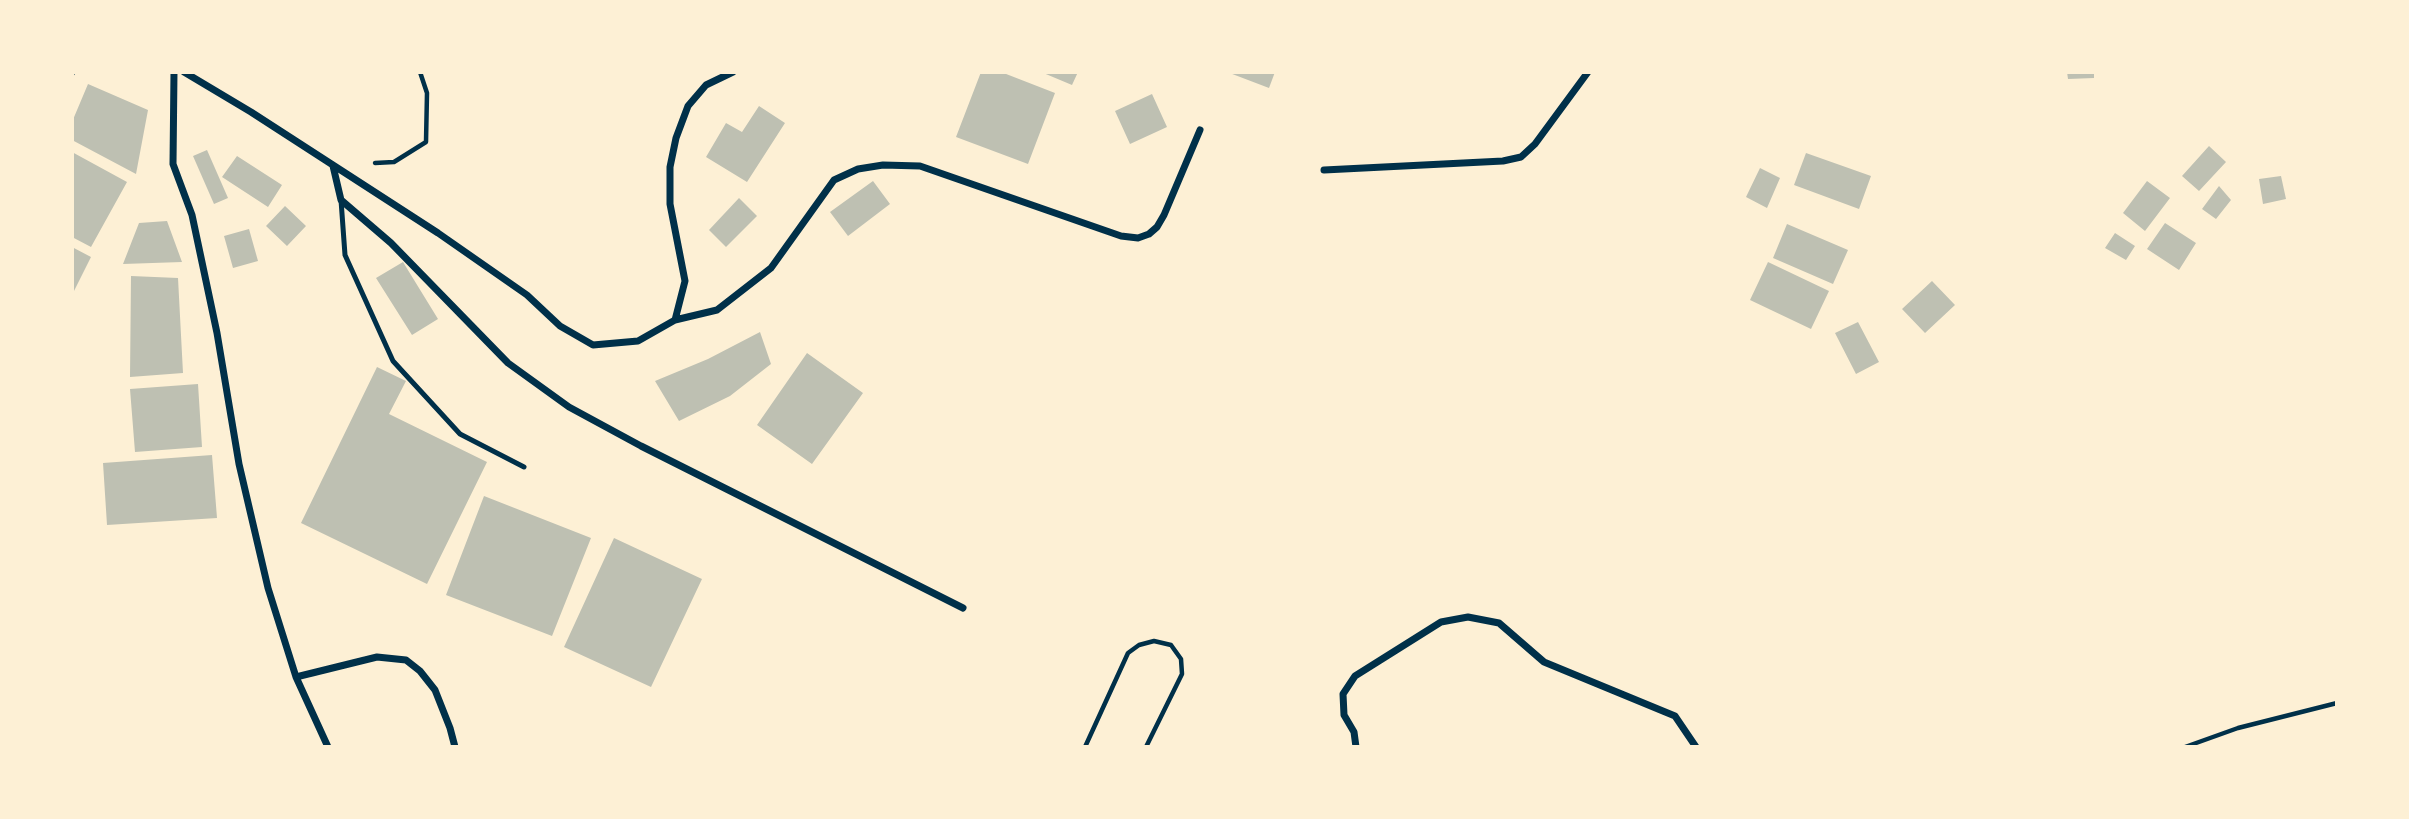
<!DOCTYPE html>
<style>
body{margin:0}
#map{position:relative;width:2409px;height:819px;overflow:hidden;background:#fdf0d5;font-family:Jost,sans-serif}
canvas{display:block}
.frame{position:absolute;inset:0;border:74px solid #fdf0d5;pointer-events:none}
</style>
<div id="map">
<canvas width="2409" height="819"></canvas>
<div class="frame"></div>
</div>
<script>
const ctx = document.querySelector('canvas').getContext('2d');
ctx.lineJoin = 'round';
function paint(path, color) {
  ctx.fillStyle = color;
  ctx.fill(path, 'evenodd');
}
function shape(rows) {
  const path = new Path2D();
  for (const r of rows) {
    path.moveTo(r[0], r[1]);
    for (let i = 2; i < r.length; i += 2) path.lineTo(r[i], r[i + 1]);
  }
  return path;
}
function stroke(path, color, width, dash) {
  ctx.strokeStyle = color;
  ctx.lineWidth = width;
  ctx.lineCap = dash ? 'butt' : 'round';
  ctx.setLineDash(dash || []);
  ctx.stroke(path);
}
paint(shape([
 [981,72,1001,72,1055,93,1028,164,956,137],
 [1041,72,1078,72,1072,85],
 [1227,72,1275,72,1269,88],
 [2067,72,2094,72,2094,78,2068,79],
 [88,84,148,110,136,174,72,140,72,122],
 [1152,94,1167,127,1130,144,1115,111],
 [759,106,785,123,747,182,706,157,726,123,742,132],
 [2209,146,2226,162,2199,191,2182,176],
 [207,150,228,198,214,204,193,156],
 [72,152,127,182,91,247,72,237],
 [1806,153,1871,176,1859,209,1794,185],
 [237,156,282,185,268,207,222,177],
 [1760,168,1780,178,1767,208,1746,197],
 [2281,176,2286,199,2263,204,2259,179],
 [873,181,890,204,848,236,830,212],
 [2147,181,2170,198,2145,231,2123,213],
 [2219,186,2231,200,2216,219,2202,209],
 [739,198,757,216,726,247,709,230],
 [285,206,306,226,287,246,266,226],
 [167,221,182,262,123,264,139,223],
 [2165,223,2196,243,2179,270,2147,249],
 [1787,224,1848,250,1833,284,1773,258],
 [249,229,258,261,233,268,224,236],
 [2115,233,2135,246,2126,260,2105,248],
 [72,247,91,257,72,295],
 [403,262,438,319,412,335,376,278],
 [1768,262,1829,291,1811,329,1750,300],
 [131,276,178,278,183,373,130,377],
 [1932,281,1955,305,1925,333,1902,309],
 [1858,322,1879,362,1856,374,1835,333],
 [760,332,771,364,730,396,679,421,655,381,708,359],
 [807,353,863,393,812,464,757,425],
 [377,367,406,381,389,414,487,462,427,584,301,523],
 [198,384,202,447,135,452,130,389],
 [212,455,217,518,107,525,103,463],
 [484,496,591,538,552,636,446,595],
 [614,538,702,579,651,687,564,647]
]), '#bec0b2');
stroke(shape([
 [375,163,394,162,426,142,427,93,420,72],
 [1085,747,1128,653,1139,645,1154,641,1171,645,1181,659,1182,674,1146,747],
 [2185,747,2238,728,2337,703]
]), '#003049', 4.5);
stroke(shape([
 [72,74,73,72],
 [341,200,345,255,393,361,460,434,524,467]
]), '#003049', 5);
stroke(shape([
 [174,72,173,164,192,215,217,333,239,464,268,588,296,677,328,747],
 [184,72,251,112,438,233,527,295,560,326,593,345,638,341,675,320,685,281,670,204,670,167,676,138,688,106,706,85,733,72],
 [333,166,341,200,391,243,508,363,569,407,641,446,963,608],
 [1324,170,1503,161,1521,157,1535,144,1588,72],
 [675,320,717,310,771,268,834,180,858,169,883,165,920,166,1121,236,1138,238,1149,234,1157,227,1164,215,1200,130],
 [296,677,377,657,406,660,420,671,435,690,450,728,455,747],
 [1356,747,1354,732,1344,715,1343,694,1355,676,1441,622,1468,617,1499,623,1544,662,1675,716,1696,747]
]), '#003049', 7);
</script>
